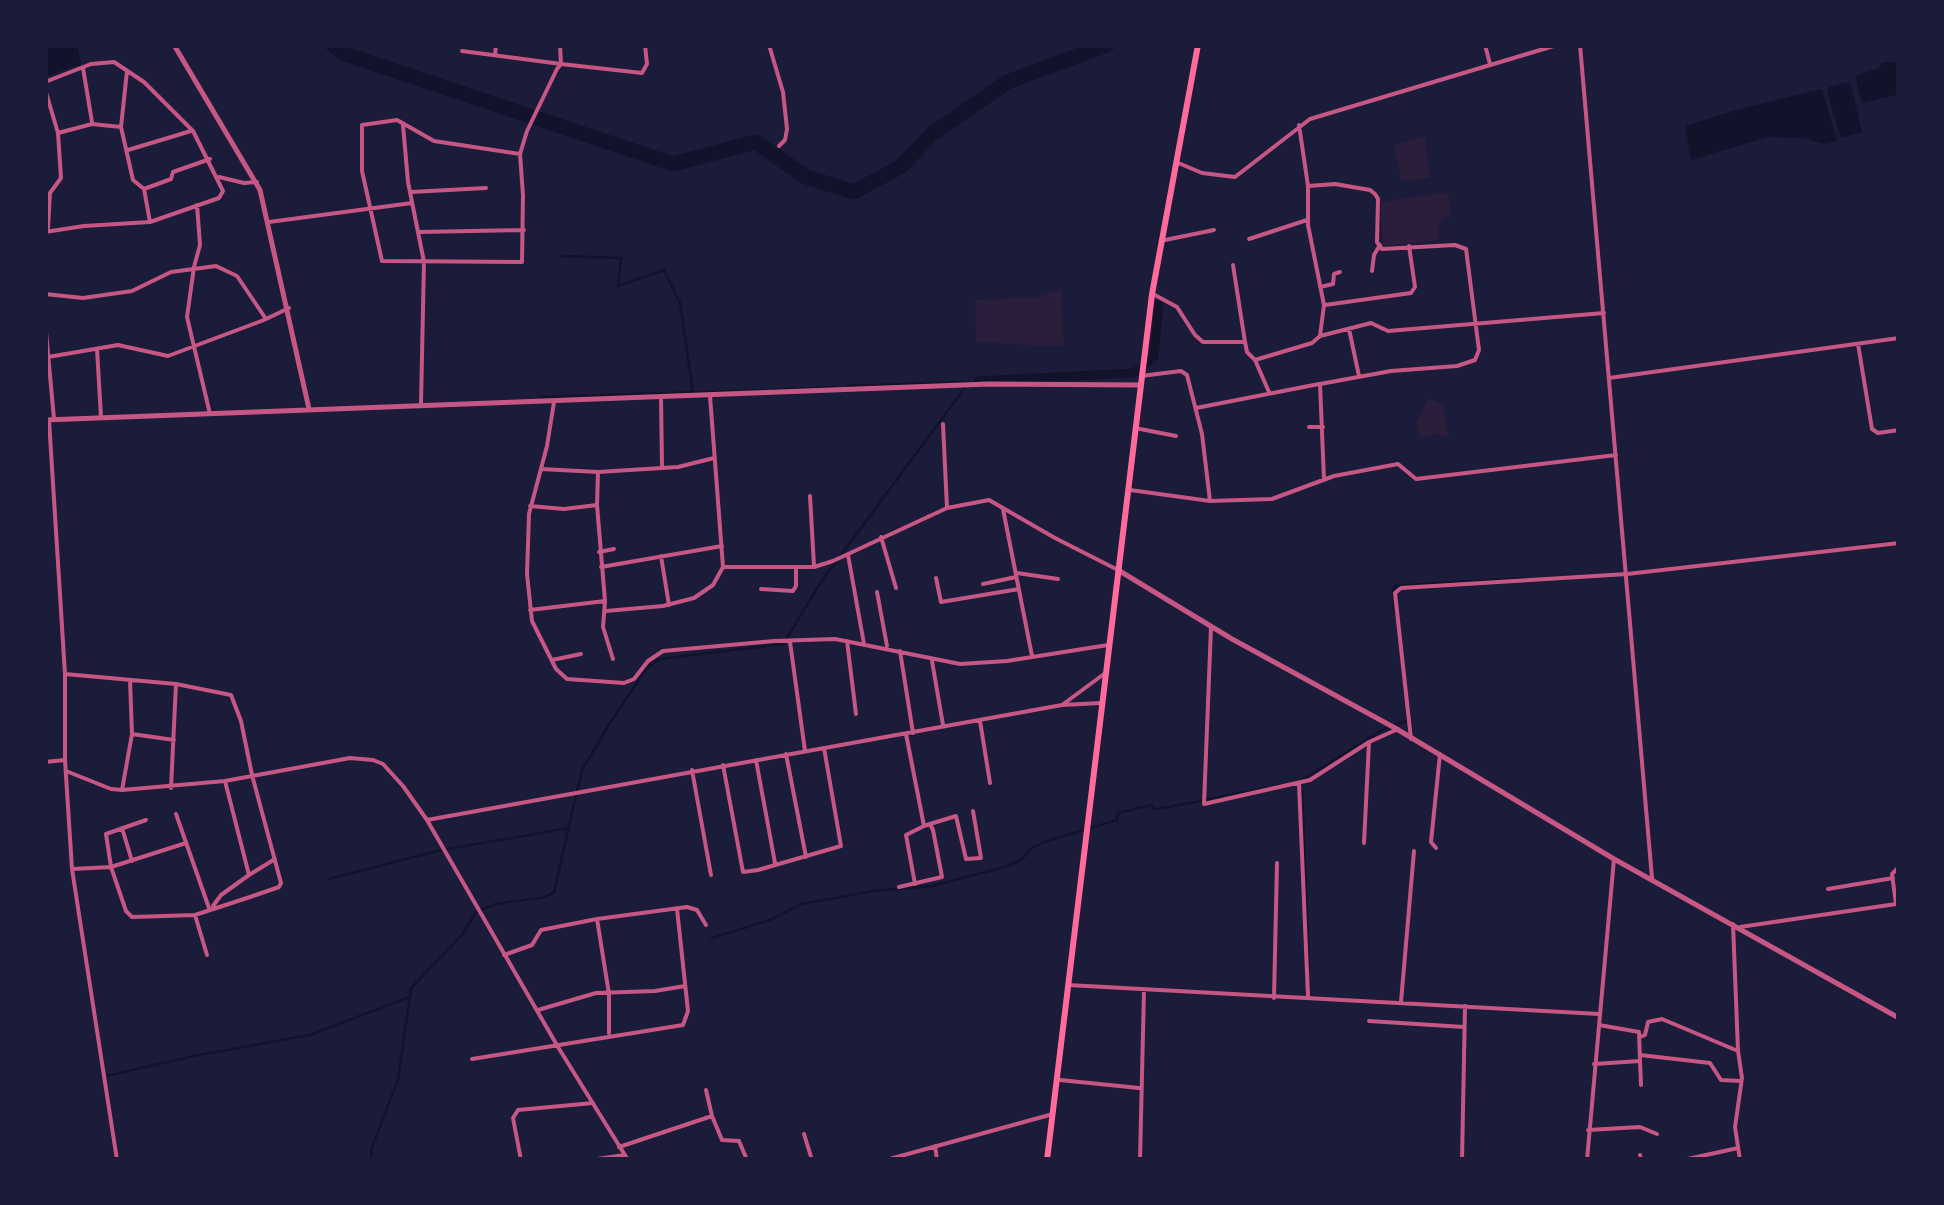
<!DOCTYPE html>
<style>
body{margin:0}
#map{position:relative;width:1944px;height:1205px;overflow:hidden;background:#1b1b3a;font-family:"DM Sans",sans-serif}
canvas{display:block}
.frame{position:absolute;inset:0;border:48px solid #1b1b3a;pointer-events:none}
</style>
<div id="map">
<canvas width="1944" height="1205"></canvas>
<div class="frame"></div>
</div>
<script>
const ctx = document.querySelector('canvas').getContext('2d');
ctx.lineJoin = 'round';
function paint(path, color) {
  ctx.fillStyle = color;
  ctx.fill(path, 'evenodd');
}
function shape(rows) {
  const path = new Path2D();
  for (const r of rows) {
    path.moveTo(r[0], r[1]);
    for (let i = 2; i < r.length; i += 2) path.lineTo(r[i], r[i + 1]);
  }
  return path;
}
function stroke(path, color, width, dash) {
  ctx.strokeStyle = color;
  ctx.lineWidth = width;
  ctx.lineCap = dash ? 'butt' : 'round';
  ctx.setLineDash(dash || []);
  ctx.stroke(path);
}
paint(shape([
 [1425,137,1430,178,1401,181,1394,145],
 [1441,193,1448,194,1451,216,1439,221,1439,240,1383,246,1380,202],
 [1061,289,1064,347,976,342,975,300,1038,297],
 [1428,398,1443,405,1449,437,1437,434,1420,438,1416,424]
]), '#2a1e3b');
paint(shape([
 [45,45,77,45,81,64,45,77],
 [1883,62,1898,62,1899,94,1862,103,1855,76,1879,68],
 [1850,82,1862,132,1841,138,1827,91,1829,87],
 [1822,89,1837,141,1825,144,1803,138,1768,137,1691,160,1685,126,1736,110]
]), '#12122b');
stroke(shape([
 [561,256,621,258,618,286,664,270,680,303,693,392],
 [848,386,967,382],
 [772,390,834,387],
 [745,391,767,390],
 [540,397,738,391],
 [1861,545,1899,541],
 [1395,613,1393,591,1395,586,1525,578],
 [1304,779,1384,729,1408,720],
 [1302,791,1309,969],
 [329,879,437,851,569,828],
 [712,938,770,920,802,904,872,891,932,886,1001,868,1020,861,1032,848,1044,842,1117,820,1118,813,1152,805,1154,809,1169,807,1281,785],
 [106,1076,199,1055,310,1035,407,998],
 [371,1160,372,1147,398,1080,411,988,463,934,476,912,496,904,545,897,554,892,582,770,610,723,646,669,659,659,783,644,821,582,969,382]
]), '#12122b', 2.5);
stroke(shape([
 [978,381,1134,373,1154,357,1159,304]
]), '#12122b', 9);
stroke(shape([
 [333,45,345,54,673,164,756,142,806,177,854,192,900,167,932,134,1007,82,1107,45]
]), '#12122b', 15);
stroke(shape([
 [769,45,783,92,787,129,785,140,779,146],
 [1485,45,1490,64],
 [1580,45,1652,878],
 [462,51,561,64,560,45],
 [495,55,496,45],
 [83,68,92,122],
 [127,71,121,127,133,180,144,189,150,222],
 [45,82,91,64,114,62,144,82,193,131,223,191,219,198,150,222,84,226,45,232],
 [45,89,58,133,61,178,50,193,48,228],
 [403,125,408,182,424,262,421,403],
 [58,133,92,124,121,127],
 [128,150,191,131],
 [520,154,434,141,397,120,362,125,362,171,382,261,522,262,523,195,520,154,527,131,557,69,561,64,642,73,647,64,645,45],
 [1176,162,1202,173,1235,177,1310,119,1557,45],
 [219,177,244,183,257,182],
 [1308,186,1335,184,1370,190,1375,194,1378,199,1377,242,1382,249,1455,245,1466,249,1479,350,1475,360,1457,366,1391,371,1320,384,1324,480],
 [144,189,171,179,173,172,210,159],
 [411,192,486,188],
 [197,205,200,245,194,267,187,317,210,414],
 [269,222,412,203],
 [418,232,524,230],
 [1249,239,1307,220],
 [1165,240,1214,230],
 [1233,265,1245,342],
 [1372,271,1374,255,1380,245],
 [1320,287,1333,284,1334,274,1340,272],
 [45,294,83,298,132,291,171,272,216,266,237,276,266,319,289,308],
 [1153,294,1177,307,1195,335,1203,342,1245,342,1247,352,1255,360,1312,343,1320,336,1324,305,1308,225,1308,186,1299,125],
 [1325,305,1411,293,1415,287,1409,246],
 [45,321,54,419],
 [1349,329,1359,376],
 [1320,336,1371,323,1388,331,1604,313],
 [1858,344,1872,429,1878,433,1899,430],
 [97,349,101,417],
 [48,357,118,345,168,356,264,320],
 [1255,360,1269,392],
 [1141,376,1181,371,1187,375,1202,434,1210,501,1272,499,1334,476,1398,464,1416,479,1616,455],
 [1609,378,1899,338],
 [710,396,723,567,814,567,833,561,947,508,989,500,1055,538,1118,570],
 [661,397,662,467],
 [554,402,547,446,529,514,527,574,532,621,556,669,567,679,624,683,634,679,648,661,663,651,774,641,835,639,960,664,1007,661,1108,645],
 [1196,408,1319,384],
 [49,420,65,674,65,760,72,869,117,1160],
 [943,424,947,508],
 [1309,427,1323,427],
 [1135,428,1176,436],
 [541,469,598,472],
 [1130,490,1210,501],
 [810,496,814,566],
 [597,505,598,472,678,467,714,458],
 [1003,509,1032,656],
 [881,537,896,588],
 [599,552,614,549],
 [848,555,864,644],
 [661,556,669,605],
 [601,567,722,546],
 [1017,573,1058,579],
 [936,578,941,602,1019,589],
 [983,584,1016,577],
 [761,589,793,591,796,586,796,568],
 [877,592,887,646],
 [605,601,603,627,613,659],
 [530,610,605,601,597,505,564,509,530,506],
 [606,611,663,606,694,598,713,585,723,567],
 [1211,627,1204,804,1310,780,1369,742],
 [847,641,856,714],
 [790,642,805,751],
 [900,651,913,733],
 [552,660,581,654],
 [932,661,943,725],
 [65,674,176,684,231,695,241,721,252,775,281,883,279,887,250,897,195,915,132,917,126,911,111,867,72,869],
 [1062,705,1104,674],
 [980,721,990,783],
 [132,734,174,740],
 [1411,739,1395,593,1401,588,1627,574,1899,543],
 [786,754,806,857],
 [756,760,775,863],
 [45,762,65,760],
 [723,765,743,872,758,870,841,846,824,748],
 [692,770,711,875],
 [66,771,111,789,122,790,225,781,350,758,373,760,383,764,403,786,427,820],
 [1299,783,1308,996],
 [171,788,176,684],
 [122,790,132,734,130,680],
 [176,814,209,908],
 [146,820,106,834,111,867,186,843],
 [930,824,956,816,966,859,981,858,973,811],
 [122,828,132,861],
 [1364,843,1369,742,1398,729],
 [1436,848,1431,842,1440,754],
 [249,875,275,859],
 [915,884,906,835,924,826],
 [899,887,942,877,933,830,930,824,924,826,906,734],
 [1828,889,1893,878],
 [213,906,221,895,249,875,225,781],
 [195,915,207,955],
 [597,919,609,994,609,1033],
 [1733,924,1738,1051,1742,1078,1735,1127,1740,1160],
 [1740,927,1896,904,1892,874,1899,867],
 [504,955,532,945,541,930,597,919,687,907,697,910,706,925],
 [1068,985,1599,1014],
 [1274,998,1277,863],
 [1401,1002,1414,851],
 [538,1010,596,993,655,991,685,986],
 [1369,1021,1464,1027],
 [1599,1025,1639,1032,1640,1061],
 [1640,1037,1645,1035,1648,1022,1662,1019,1738,1051],
 [1640,1055,1710,1063,1721,1080,1741,1081],
 [472,1059,683,1025,688,1011,677,909],
 [1594,1064,1640,1061,1641,1085],
 [1060,1080,1139,1088],
 [706,1090,712,1116],
 [1588,1130,1640,1127,1657,1134],
 [804,1134,812,1160],
 [935,1146,937,1160],
 [619,1147,712,1116,722,1140,739,1141,747,1160],
 [1640,1155,1641,1160],
 [521,1160,513,1118,518,1110,593,1103],
 [590,1160,625,1155],
 [628,1160,558,1047,427,820,1062,705,1101,703],
 [886,1160,1053,1114],
 [1140,1160,1144,990],
 [1462,1160,1465,1006],
 [1587,1160,1614,859],
 [1683,1160,1738,1148]
]), '#c65784', 4);
stroke(shape([
 [174,45,260,190,309,409],
 [45,420,989,384,1140,385],
 [1118,570,1232,639,1395,728,1614,859,1899,1018]
]), '#c65784', 5);
stroke(shape([
 [1047,1160,1152,294,1198,45]
]), '#ff6b9d', 6);
</script>
